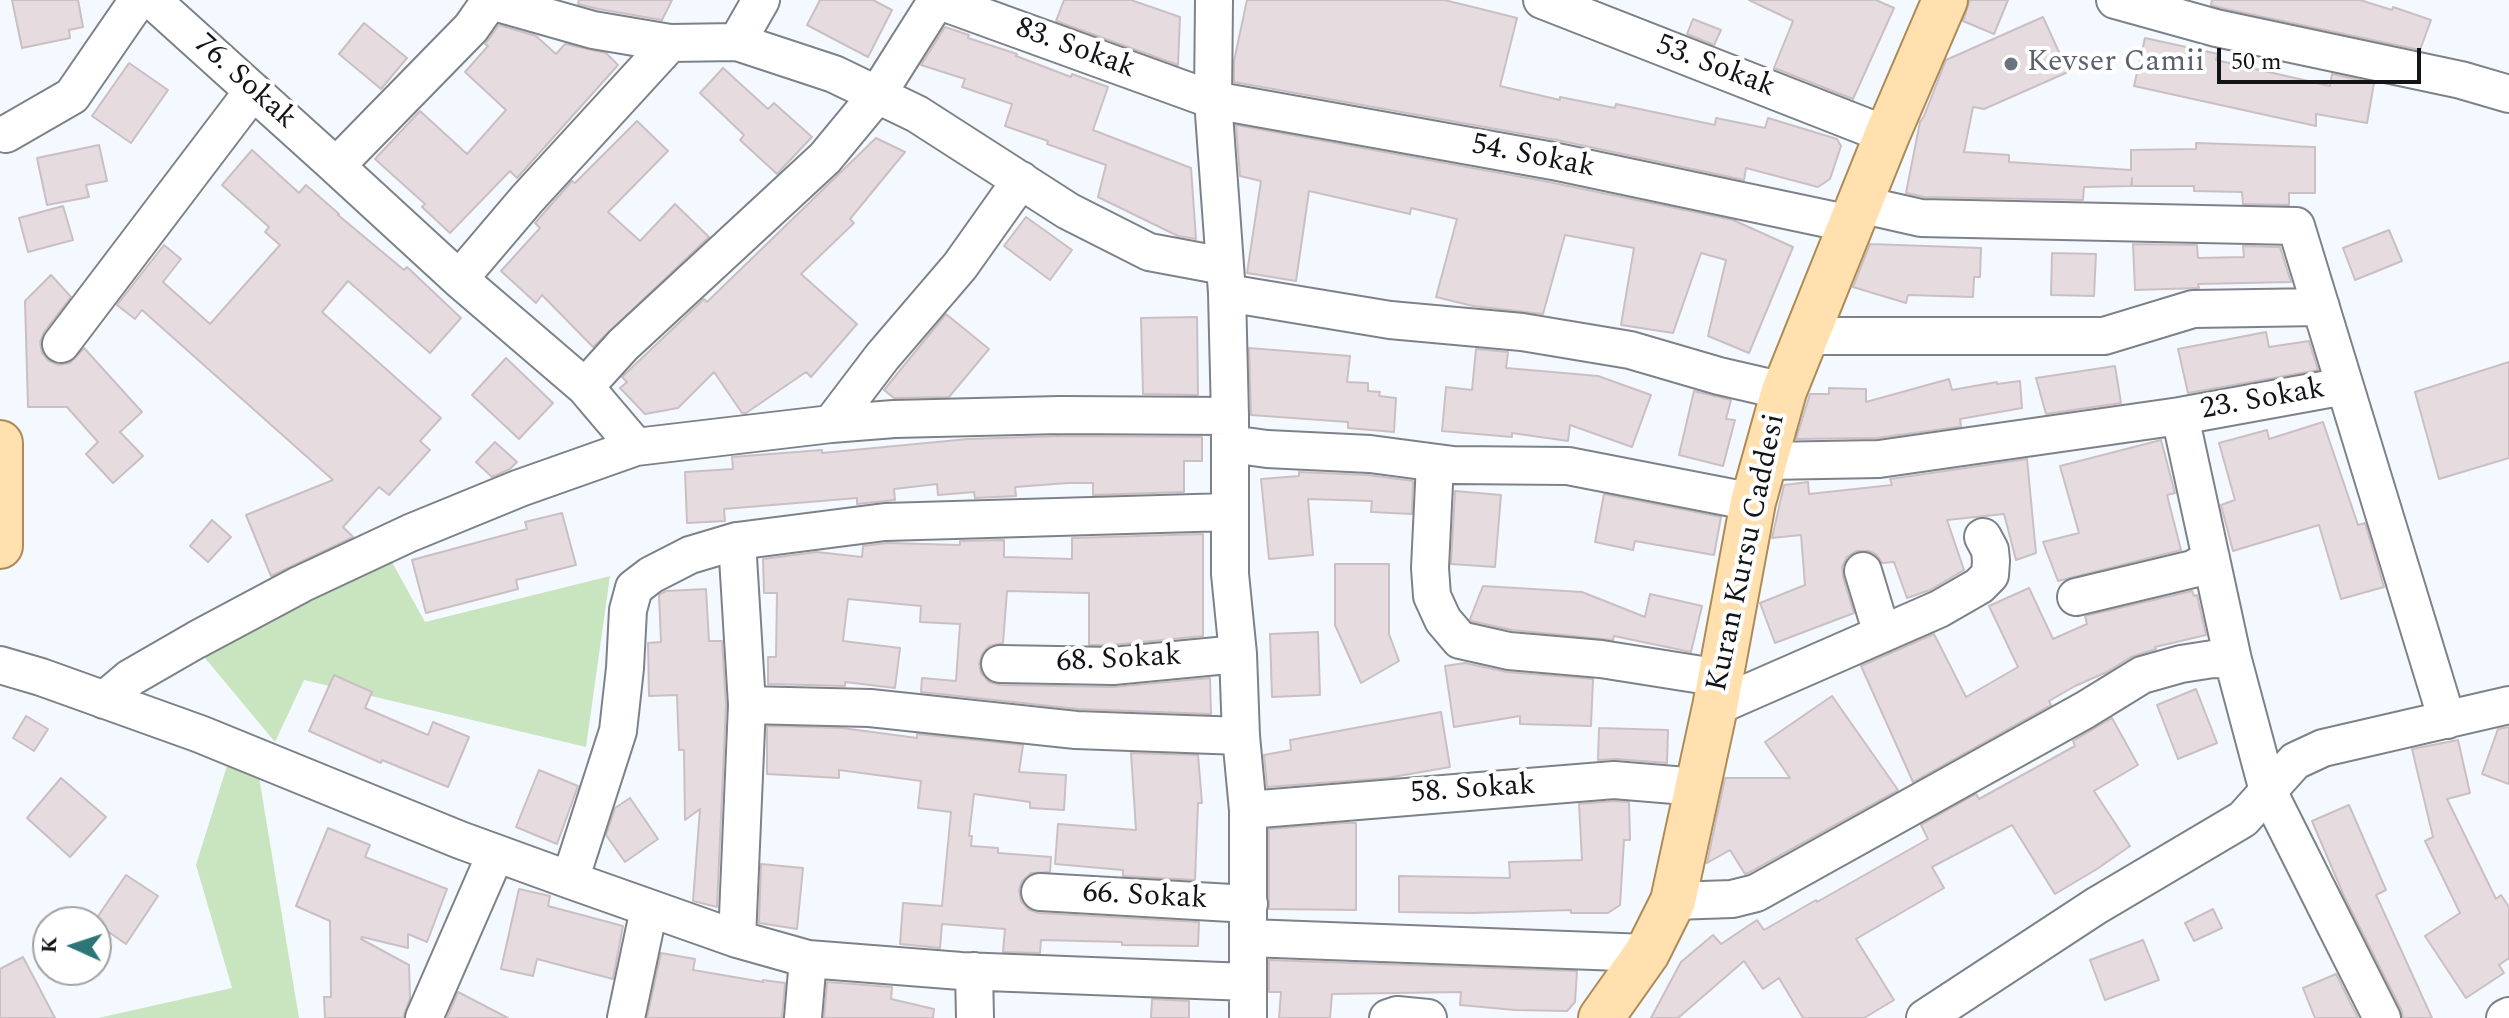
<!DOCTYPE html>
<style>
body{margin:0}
#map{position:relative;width:2509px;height:1018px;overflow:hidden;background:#f4f8ff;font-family:Spectral,serif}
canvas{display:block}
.north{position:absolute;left:32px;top:906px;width:80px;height:80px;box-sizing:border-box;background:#fff;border:2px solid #a0a1a2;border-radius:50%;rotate:273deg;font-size:22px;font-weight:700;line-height:32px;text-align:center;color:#121417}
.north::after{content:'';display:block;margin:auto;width:28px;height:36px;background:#2d7677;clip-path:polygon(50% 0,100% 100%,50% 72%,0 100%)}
.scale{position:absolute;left:2217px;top:48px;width:204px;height:36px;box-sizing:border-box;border:4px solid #121417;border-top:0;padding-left:10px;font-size:24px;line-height:28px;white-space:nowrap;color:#121417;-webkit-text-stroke:6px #fff;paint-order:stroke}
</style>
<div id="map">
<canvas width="2509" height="1018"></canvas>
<div class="north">K</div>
<div class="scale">50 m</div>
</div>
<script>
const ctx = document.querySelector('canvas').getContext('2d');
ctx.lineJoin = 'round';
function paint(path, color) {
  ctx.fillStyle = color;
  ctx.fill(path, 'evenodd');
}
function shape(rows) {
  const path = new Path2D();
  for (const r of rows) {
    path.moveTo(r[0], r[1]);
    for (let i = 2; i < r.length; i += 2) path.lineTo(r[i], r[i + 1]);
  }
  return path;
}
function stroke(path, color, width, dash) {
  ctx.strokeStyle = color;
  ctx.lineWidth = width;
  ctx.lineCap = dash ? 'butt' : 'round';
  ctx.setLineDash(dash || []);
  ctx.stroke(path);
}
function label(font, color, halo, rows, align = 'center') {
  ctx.font = font + ' Spectral,serif';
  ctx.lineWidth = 8;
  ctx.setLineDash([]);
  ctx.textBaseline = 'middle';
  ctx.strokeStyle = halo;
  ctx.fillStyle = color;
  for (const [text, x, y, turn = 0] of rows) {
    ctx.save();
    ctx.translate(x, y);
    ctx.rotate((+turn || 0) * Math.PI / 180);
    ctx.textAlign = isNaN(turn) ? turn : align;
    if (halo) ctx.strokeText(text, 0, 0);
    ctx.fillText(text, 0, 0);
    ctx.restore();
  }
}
paint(shape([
 [392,562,425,622,610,576,586,747,304,680,275,742,200,652],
 [230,756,259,777,299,1018,98,1018,232,988,196,865]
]), '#c8e5bf');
const building = shape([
 [12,0,78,0,83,27,69,30,70,38,22,48,12,0],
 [579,0,672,0,662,20,598,9,578,4,579,0],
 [820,0,873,0,892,10,868,57,807,25,820,0],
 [1064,0,1131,0,1180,17,1178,65,1056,21,1064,0],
 [1247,0,1444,0,1473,7,1517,18,1500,86,1560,100,1560,97,1615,108,1616,104,1715,125,1716,118,1765,128,1768,118,1837,139,1841,146,1830,179,1818,187,1746,168,1744,180,1557,140,1234,82,1234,61,1247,0],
 [1749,0,1876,0,1894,8,1853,99,1774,68,1793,21,1749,0],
 [1970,0,2008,0,1994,34,1963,21,1970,0],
 [2212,0,2360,0,2392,10,2393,7,2431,20,2420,50,2221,8,2211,5,2212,0],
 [2043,17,2068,72,1984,109,1973,107,1964,152,2009,155,2009,162,2131,170,2131,150,2196,149,2196,143,2315,147,2315,193,2289,193,2289,205,2243,204,2242,192,2194,191,2194,186,2132,186,2132,178,2131,186,2084,187,2083,200,1924,197,1906,193,1920,122,1924,116,1946,60,2043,17],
 [1693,19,1721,30,1714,45,1687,34,1693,19],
 [364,23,407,58,381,89,339,54,364,23],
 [499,25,536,36,556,54,565,44,606,53,618,65,517,178,510,171,450,233,422,207,425,204,375,159,420,111,467,154,506,110,465,72,488,46,485,44,499,25],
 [945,27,969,35,968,38,1017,54,1016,56,1071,77,1072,74,1108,87,1093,130,1191,168,1196,239,1178,236,1098,197,1106,165,1047,144,1048,141,1005,126,1012,104,962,87,965,79,921,65,945,27],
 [2145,38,2218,54,2216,60,2330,86,2332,74,2374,83,2367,123,2316,114,2316,126,2134,86,2145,38],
 [129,63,168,90,131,143,92,116,129,63],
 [723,68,768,109,774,103,812,137,777,174,740,140,744,135,700,93,723,68],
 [637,121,668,151,608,212,640,241,675,204,709,237,593,347,542,295,536,303,501,271,540,228,535,223,572,181,575,183,637,121],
 [1236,125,1549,182,1733,220,1793,247,1749,353,1708,336,1726,260,1701,253,1673,333,1621,325,1634,248,1565,235,1543,314,1473,306,1436,297,1457,219,1411,208,1410,214,1309,191,1296,281,1247,273,1261,181,1240,176,1236,125],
 [876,138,905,152,850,219,854,223,801,274,857,324,811,377,806,372,746,413,742,413,714,372,678,408,645,414,620,388,627,382,622,377,704,299,707,302,876,138],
 [99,145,107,181,86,185,89,197,47,205,37,158,99,145],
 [252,150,299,193,306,185,339,214,338,215,404,270,407,267,461,318,430,353,348,281,322,312,441,418,420,441,430,450,389,495,379,487,343,527,353,537,271,576,246,515,333,480,142,310,135,319,117,305,164,245,181,259,163,282,210,324,280,245,265,232,269,227,222,185,252,150],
 [63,206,73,240,28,252,19,218,63,206],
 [1026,217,1072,250,1050,280,1004,246,1026,217],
 [2389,230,2402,261,2355,280,2343,248,2389,230],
 [1870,244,1981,248,1980,277,1974,277,1973,297,1908,295,1906,303,1853,287,1870,244],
 [2133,244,2197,245,2198,258,2244,257,2243,246,2280,247,2291,282,2198,284,2199,288,2135,290,2133,244],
 [2052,253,2096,254,2094,296,2051,295,2052,253],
 [51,275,71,297,44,332,40,342,42,353,49,361,59,365,70,363,84,348,142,412,120,432,143,456,113,483,86,454,98,442,67,407,28,407,25,301,51,275],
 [946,314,989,349,949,397,894,398,884,390,946,314],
 [1197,317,1198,395,1143,394,1141,318,1197,317],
 [2266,332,2269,347,2309,341,2318,370,2188,393,2178,349,2266,332],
 [1249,348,1350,356,1347,382,1368,383,1368,391,1380,392,1379,396,1396,398,1394,432,1348,428,1348,422,1251,415,1249,348],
 [1476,349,1508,352,1506,368,1598,376,1651,395,1632,447,1570,425,1568,441,1512,433,1512,437,1442,431,1446,387,1472,390,1476,349],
 [506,358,553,403,519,439,472,395,506,358],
 [2509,362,2509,458,2439,479,2415,392,2509,362],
 [2115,366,2121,403,2046,414,2036,378,2115,366],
 [1949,379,1952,390,1997,382,1997,384,2020,381,2022,408,1960,419,1961,426,1958,427,1877,438,1796,439,1810,394,1829,394,1829,388,1866,389,1866,402,1949,379],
 [1694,391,1731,400,1726,419,1735,420,1723,466,1679,455,1694,391],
 [2323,422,2358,525,2365,523,2384,587,2341,599,2319,525,2233,551,2221,505,2235,500,2219,443,2267,430,2269,439,2323,422],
 [1060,436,1202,437,1202,461,1184,461,1184,492,1093,495,1093,483,1068,483,1015,487,1016,496,975,498,974,492,938,495,937,484,894,489,895,500,857,504,857,498,724,509,725,521,687,523,685,472,733,469,732,457,822,450,822,453,968,439,1060,436],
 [2161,440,2175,493,2167,495,2181,550,2058,581,2043,542,2079,533,2060,466,2161,440],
 [495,442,517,462,510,469,492,477,476,462,495,442],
 [2027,459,2036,553,2016,560,2004,514,1947,520,1964,570,1930,590,1907,598,1894,562,1882,563,1877,555,1869,551,1856,551,1847,557,1842,567,1843,577,1854,613,1775,643,1760,603,1805,585,1801,535,1772,538,1784,485,1808,482,1809,494,1892,485,1890,479,2027,459],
 [1299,472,1368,475,1413,481,1412,514,1371,512,1372,501,1308,499,1313,555,1269,559,1261,479,1299,476,1299,472],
 [1455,491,1501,495,1495,567,1451,564,1455,491],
 [1604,494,1721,517,1714,555,1635,541,1633,550,1595,542,1604,494],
 [562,513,576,565,516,580,518,589,426,613,412,560,527,529,525,522,562,513],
 [212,520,231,537,208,562,190,546,212,520],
 [1203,534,1203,636,1112,645,1089,645,1089,593,1007,591,1003,643,989,646,982,654,979,664,981,673,989,682,1000,685,1113,687,1210,678,1211,714,1078,709,921,692,922,678,956,681,960,624,920,622,921,606,848,599,843,641,900,648,895,688,845,682,845,686,768,684,768,657,776,657,777,593,764,593,763,559,817,552,862,557,863,546,887,543,960,545,960,541,1004,540,1004,557,1072,559,1072,538,1203,534],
 [1335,564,1389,564,1389,634,1399,661,1361,683,1335,625,1335,564],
 [1483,586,1582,592,1645,617,1650,594,1702,606,1691,652,1614,636,1613,640,1512,630,1471,621,1470,619,1483,586],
 [2029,588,2053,639,2087,624,2085,616,2192,591,2194,596,2197,595,2206,635,2155,647,2156,649,2131,657,2107,672,2075,686,2049,701,2051,705,1913,782,1861,666,1934,634,1966,697,2018,667,1989,606,2029,588],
 [706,589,709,641,722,641,726,705,717,907,693,901,700,809,685,820,684,750,679,750,677,695,649,696,648,643,661,642,659,595,666,591,706,589],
 [1318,632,1320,695,1272,697,1270,634,1318,632],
 [1465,663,1507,672,1593,679,1591,726,1520,724,1520,716,1454,727,1445,666,1465,663],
 [334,675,372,692,365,708,428,735,433,722,469,737,448,787,382,760,381,763,309,731,334,675],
 [2196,689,2217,743,2178,759,2157,705,2196,689],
 [1832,696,1898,790,1748,873,1745,874,1730,850,1707,863,1725,778,1790,778,1765,742,1832,696],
 [1441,712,1450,767,1387,778,1267,787,1264,755,1291,750,1290,740,1441,712],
 [26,716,48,729,34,751,13,738,26,716],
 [2112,718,2138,765,2094,791,2130,846,2097,869,2055,894,2012,825,1932,867,1944,888,1856,939,1894,1000,1864,1018,1803,1018,1779,978,1763,989,1744,961,1678,1018,1651,1018,1681,962,1713,935,1721,944,1757,920,1764,930,1816,900,1817,902,1928,839,1921,825,1976,794,1979,799,2075,746,2073,741,2112,718],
 [767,726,842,728,917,738,917,734,1023,745,1019,772,1066,775,1064,810,1030,808,1030,802,974,794,969,836,972,836,971,846,998,848,998,853,1051,857,1050,872,1031,873,1022,881,1019,890,1021,901,1029,910,1039,913,1199,922,1198,946,1122,945,1122,942,1041,940,1040,953,1003,952,1005,929,942,924,940,948,900,944,903,903,942,906,951,812,918,808,921,781,839,770,839,778,767,774,767,726],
 [2509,727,2509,784,2482,774,2498,729,2509,727],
 [1599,728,1668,730,1667,763,1616,759,1598,760,1599,728],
 [2458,740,2470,793,2447,799,2496,899,2501,895,2509,907,2509,958,2499,965,2504,973,2466,998,2425,936,2460,913,2425,841,2433,837,2412,749,2458,740],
 [1131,753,1198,755,1202,803,1198,803,1195,880,1123,876,1123,870,1055,864,1058,824,1136,830,1131,753],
 [539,770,578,786,557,844,516,827,539,770],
 [61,778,106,817,70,857,27,818,61,778],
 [630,798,658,839,625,862,606,835,615,808,630,798],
 [1614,801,1629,802,1630,840,1624,840,1620,905,1608,913,1571,913,1571,910,1472,913,1399,912,1399,876,1510,878,1509,862,1582,860,1579,804,1614,801],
 [2349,805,2386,890,2376,895,2432,1018,2403,1018,2401,1009,2344,896,2312,821,2349,805],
 [1344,823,1356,823,1356,910,1269,909,1269,829,1344,823],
 [328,828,370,845,365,857,447,889,427,942,408,934,408,948,362,937,361,939,409,965,410,998,403,1018,325,1018,324,997,331,997,330,921,296,906,328,828],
 [761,864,803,868,797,929,759,923,761,864],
 [126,875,158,896,126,944,94,922,126,875],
 [519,889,550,896,548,906,623,926,613,979,537,959,533,976,501,969,519,889],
 [2213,909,2222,928,2194,941,2185,923,2213,909],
 [2143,940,2159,980,2105,1000,2090,960,2143,940],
 [661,953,695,959,693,970,763,982,763,980,785,983,782,1018,647,1018,661,953],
 [23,957,55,1018,0,1018,0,969,23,957],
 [1269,960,1577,971,1575,1002,1567,1011,1515,1010,1460,1005,1461,992,1332,994,1330,1018,1279,1018,1281,992,1269,992,1269,960],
 [2336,974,2358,1018,2315,1018,2303,988,2336,974],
 [827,982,892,987,891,999,934,1009,933,1018,824,1018,827,982],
 [458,992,508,1018,447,1018,458,992],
 [1152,999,1189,1001,1189,1018,1151,1018,1152,999]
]);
paint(building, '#e6dbde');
stroke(building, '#cabfc3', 2);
const minor = shape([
 [152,0,336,166],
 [487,0,593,30,670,43,737,42,834,74,917,114,1068,211,1149,252,1224,266],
 [937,0,1213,100,1553,161,1851,224],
 [1214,0,1213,100,1227,293,1230,416,1230,574,1238,654,1241,736,1248,810,1248,1018],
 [1542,0,1887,135],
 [2115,0,2216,28,2461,80,2509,94],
 [490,1,471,28,336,166,459,279,585,387],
 [737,42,761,0],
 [6,134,72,96,138,0],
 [1859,204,1921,218,2296,226,2447,720],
 [459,279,527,199,670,43],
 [1227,293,1390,320,1522,332,1630,350,1719,376,1784,391],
 [1806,336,2104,336,2193,309,2321,307],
 [61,344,253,91],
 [2180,416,2345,386],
 [831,424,882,357,960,266,1021,180],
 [1231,444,1267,449,1370,454,1453,465,1568,466,1753,502],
 [636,447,831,424,894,419,1060,415,1230,416],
 [1766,461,1879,459,2180,416,2233,660],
 [1435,463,1430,568,1432,596,1443,620,1460,640,1509,651,1601,659,1721,678],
 [737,541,747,705,737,939],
 [1863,571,1882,634],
 [2076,597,2193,569,2211,558],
 [1000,664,1113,666,1238,654],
 [0,665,41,677,200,734,460,840,570,880,737,939,808,959],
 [104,700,130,678,196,640,301,584,410,533,520,488,636,447,585,387,623,345,825,158,877,95,937,0],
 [747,705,870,708,1076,730,1241,736],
 [1715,707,1939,609,1979,586,1990,575,1991,561,1990,550,1983,537],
 [1248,810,1614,780,1698,787],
 [570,880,618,731,625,668,628,610,634,588,651,575,690,555,737,541,885,522,1229,512],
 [1040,892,1249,904],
 [1673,901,1732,899,1756,893,2085,710,2142,675,2181,664,2213,659,2233,660,2268,791,2382,1018],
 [1249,938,1647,953],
 [974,971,975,1018],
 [424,1018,496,853],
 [626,1018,649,909],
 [803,1018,808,959,961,971,1248,982],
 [1388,1018,1397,1015,1428,1018],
 [1925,1018,2096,906,2243,819,2295,761,2323,748,2509,705],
 [2505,1018,2509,1016]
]);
const major = shape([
 [0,443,0,546],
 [1601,1018,1647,953,1673,901,1715,707,1753,502,1784,391,1887,135,1945,0]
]);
stroke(minor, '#7d8289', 40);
stroke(major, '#ac8b56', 48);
stroke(minor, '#fff', 36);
stroke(major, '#ffe0ae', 44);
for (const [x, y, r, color] of [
 [2011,64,8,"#6b7280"]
]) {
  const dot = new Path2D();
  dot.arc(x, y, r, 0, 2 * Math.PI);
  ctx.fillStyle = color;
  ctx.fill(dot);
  stroke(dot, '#fff', 3);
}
label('30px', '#121417', '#fff', [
 ["83. Sokak",1075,50,20],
 ["53. Sokak",1715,68,21],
 ["76. Sokak",244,83,42],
 ["54. Sokak",1533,158,11],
 ["23. Sokak",2263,401,-10],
 ["Kuran Kursu Caddesi",1748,553,-78],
 ["68. Sokak",1119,661,-3],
 ["58. Sokak",1473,791,-4],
 ["66. Sokak",1145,898,3]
]);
label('30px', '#5b616d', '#fff', [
 ["Kevser Camii",2027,64]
], 'left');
</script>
